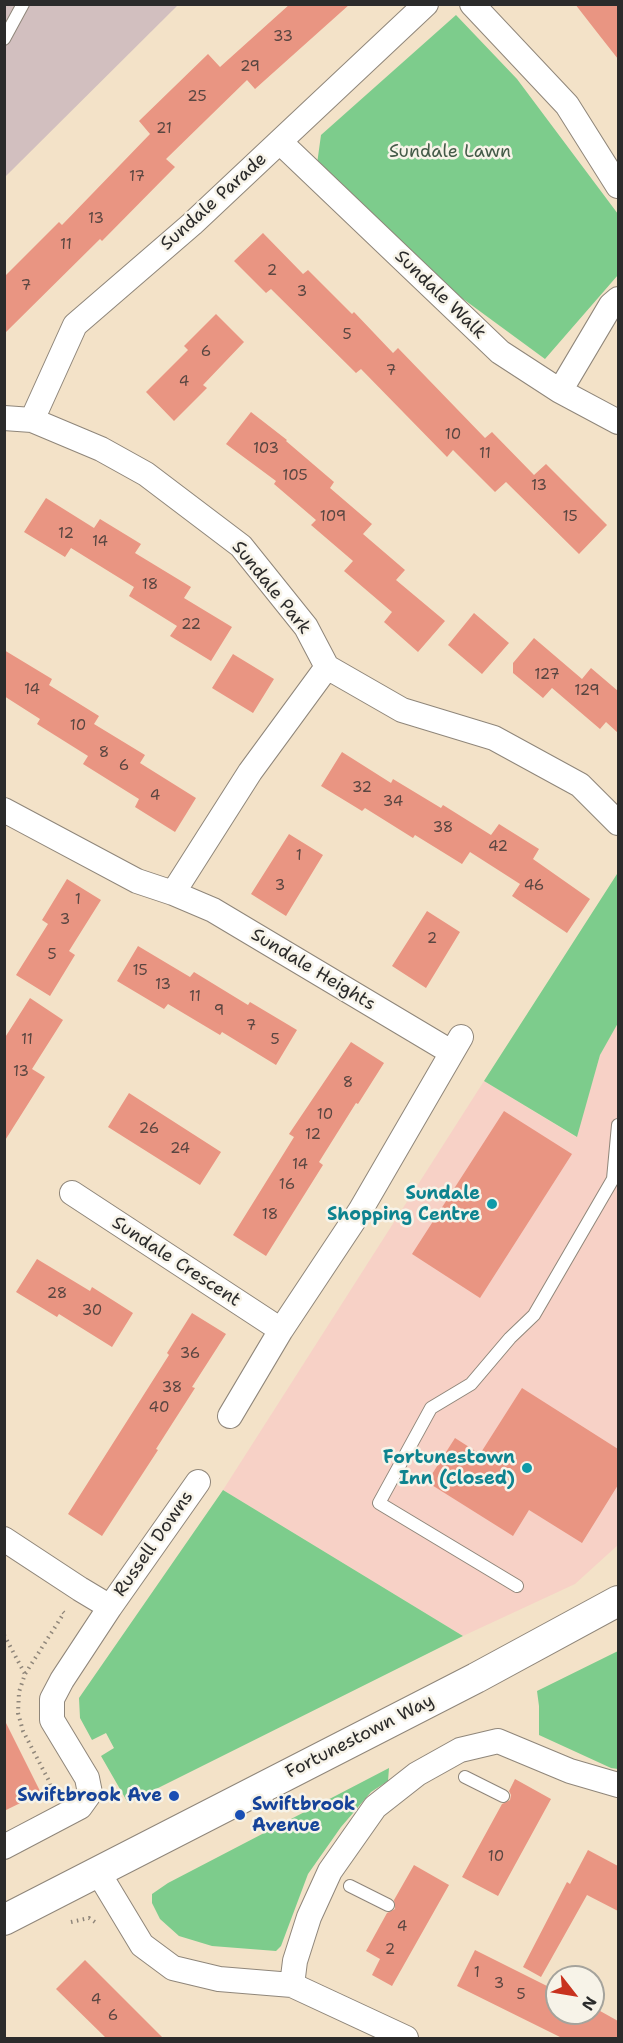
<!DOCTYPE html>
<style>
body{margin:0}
#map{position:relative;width:623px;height:2043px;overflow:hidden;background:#f3e2c8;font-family:"Shantell Sans",sans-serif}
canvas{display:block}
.frame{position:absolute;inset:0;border:6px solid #2b2b2b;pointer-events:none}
.north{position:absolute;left:545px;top:1965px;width:60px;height:60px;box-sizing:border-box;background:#f7f3e8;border:2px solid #a5a39c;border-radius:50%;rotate:121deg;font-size:16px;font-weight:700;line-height:24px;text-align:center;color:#2b2b2b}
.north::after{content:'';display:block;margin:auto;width:21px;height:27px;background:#c8321e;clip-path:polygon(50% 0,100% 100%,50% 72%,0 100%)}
</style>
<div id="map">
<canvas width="623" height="2043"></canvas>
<div class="frame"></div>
<div class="north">N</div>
</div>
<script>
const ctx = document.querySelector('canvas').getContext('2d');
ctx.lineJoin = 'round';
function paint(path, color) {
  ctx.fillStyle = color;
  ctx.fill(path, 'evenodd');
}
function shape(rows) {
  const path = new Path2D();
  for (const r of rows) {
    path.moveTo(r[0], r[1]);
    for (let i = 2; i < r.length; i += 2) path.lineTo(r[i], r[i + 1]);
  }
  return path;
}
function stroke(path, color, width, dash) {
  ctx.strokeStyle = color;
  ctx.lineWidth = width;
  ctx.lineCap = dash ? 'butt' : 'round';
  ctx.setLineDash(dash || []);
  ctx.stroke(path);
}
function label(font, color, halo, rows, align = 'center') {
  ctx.font = font + ' "Shantell Sans",sans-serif';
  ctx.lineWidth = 5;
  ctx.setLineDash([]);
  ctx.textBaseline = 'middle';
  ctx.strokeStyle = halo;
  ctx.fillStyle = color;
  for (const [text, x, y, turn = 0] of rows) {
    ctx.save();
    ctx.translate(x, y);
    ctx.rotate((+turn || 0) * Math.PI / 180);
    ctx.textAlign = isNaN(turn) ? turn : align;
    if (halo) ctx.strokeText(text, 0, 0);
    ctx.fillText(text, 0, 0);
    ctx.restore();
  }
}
paint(shape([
 [618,1023,618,1545,575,1584,463,1636,223,1490,484,1081,576,1137,600,1055]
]), '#f7d1c6');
paint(shape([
 [5,5,178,5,5,177]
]), '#d2bfbf');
paint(shape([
 [456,15,517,79,618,214,618,275,545,359,455,293,317,164,321,135],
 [617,874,618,875,618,1023,600,1055,577,1137,484,1081],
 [223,1490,463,1636,128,1803,101,1756,114,1748,106,1733,92,1740,80,1718,79,1698],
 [618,1651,618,1769,611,1768,539,1735,539,1706,537,1691],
 [389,1768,388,1781,371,1792,341,1827,308,1874,281,1946,276,1951,212,1946,179,1936,160,1919,152,1903,152,1894,168,1883]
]), '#7dcc8c');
paint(shape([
 [290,4,350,4,255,89,247,80,166,159,175,167,102,241,100,239,4,334,4,277,59,222,62,225,150,134,139,121,208,54,220,67],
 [575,4,618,4,618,59,596,31],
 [263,233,303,274,308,270,352,314,354,312,393,353,398,348,485,438,492,432,534,475,546,464,607,525,579,554,506,482,495,492,453,450,447,457,361,369,356,373,271,289,266,293,234,261],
 [216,314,244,342,203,385,207,388,174,421,146,392,188,350,184,346],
 [251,412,287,440,286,441,334,482,330,488,372,524,363,534,405,570,396,580,445,621,418,652,384,622,392,612,344,571,353,561,311,525,316,520,274,484,276,481,226,444],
 [46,498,94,528,100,519,141,544,135,553,191,587,184,598,232,627,211,661,170,636,177,626,129,596,134,587,71,548,65,557,24,532],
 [474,613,509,643,482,674,448,645],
 [534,638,582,679,591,668,618,691,618,733,606,722,600,729,552,688,543,698,513,673,513,663],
 [4,650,52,679,49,685,99,716,94,724,145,755,140,763,196,798,175,832,135,807,139,799,83,764,88,756,37,724,40,719,4,696],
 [233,654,274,679,253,713,212,688],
 [342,752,391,783,393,779,441,808,443,805,491,835,499,824,539,849,533,859,590,899,567,933,512,896,520,884,470,852,462,864,415,835,413,838,365,808,362,811,321,786],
 [289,834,323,855,286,916,251,894],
 [67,879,101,900,69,951,75,955,50,996,16,975,48,924,42,920],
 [427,911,460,932,426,988,392,966],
 [138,946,190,977,194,972,248,1005,250,1002,297,1030,276,1065,222,1032,220,1035,168,1004,164,1009,117,981],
 [30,998,63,1020,32,1069,45,1077,4,1142,4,1039],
 [351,1042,384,1063,358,1104,356,1103,319,1162,323,1165,266,1256,233,1235,294,1137,289,1134],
 [129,1093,221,1152,200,1185,108,1127],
 [504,1111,572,1154,480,1298,412,1254],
 [37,1259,90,1291,92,1287,133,1313,112,1347,59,1314,57,1317,16,1292],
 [192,1313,226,1334,192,1387,195,1388,156,1449,158,1450,102,1536,68,1514,169,1355,167,1353],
 [522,1388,618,1449,618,1485,582,1543,529,1510,513,1536,427,1482,455,1438,480,1454],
 [4,1719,41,1793,4,1811],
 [515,1779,551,1799,498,1896,462,1877,502,1804,510,1800,511,1795,509,1791],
 [588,1850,618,1866,618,1911,587,1895,541,1977,523,1967,567,1882,570,1884],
 [414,1865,449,1885,392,1986,372,1975,380,1959,366,1951,387,1913,395,1909,394,1900],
 [475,1950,557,1991,557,2013,593,2013,593,2007,618,2021,618,2038,562,2038,457,1986],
 [85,1960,163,2038,106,2038,56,1989]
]), '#e99582');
const service = shape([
 [4,39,23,4],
 [517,1586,379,1503,431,1408,471,1384,510,1338,534,1315,613,1179,618,1125],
 [465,1777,503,1796],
 [350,1886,388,1905]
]);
const minor = shape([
 [472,4,567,105,618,186],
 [280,142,500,352,560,391,618,422],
 [560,391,611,305,618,299],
 [4,418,32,420,101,449,146,474,241,546,306,627,327,667,402,710,494,738,580,785,618,823],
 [32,420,75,325,192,224,426,4],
 [4,810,137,881,173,893,213,910,451,1052],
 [173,893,250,772,327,667],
 [72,1193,281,1330],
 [230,1416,281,1330,360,1211,461,1037],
 [4,1539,80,1589,110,1607],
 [4,1847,80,1807,90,1793,87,1778,52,1720,52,1699,62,1680,110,1607,198,1482],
 [98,1872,142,1945,173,1968,219,1979,292,1985,406,2038],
 [292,1985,295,1961,309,1917,330,1871,375,1807,417,1774,460,1750,498,1741,570,1771,618,1785]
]);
const tertiary = shape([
 [4,1920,476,1678,618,1601]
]);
stroke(service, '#8f867a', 14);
stroke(minor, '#8f867a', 26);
stroke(tertiary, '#8f867a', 32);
stroke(shape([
 [4,1635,25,1674],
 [52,1791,49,1781,23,1731,18,1713,19,1692,25,1674,64,1613,63,1612],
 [71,1922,89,1918,95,1922]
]), '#8f867a', 4, [1.5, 4.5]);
stroke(service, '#fff', 12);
stroke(minor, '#fff', 24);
stroke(tertiary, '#fff', 30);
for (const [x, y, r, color] of [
 [492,1204,6,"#0f9aa8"],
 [527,1468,6,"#0f9aa8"],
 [174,1796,6,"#1a4fb4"],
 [240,1815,6,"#1a4fb4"]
]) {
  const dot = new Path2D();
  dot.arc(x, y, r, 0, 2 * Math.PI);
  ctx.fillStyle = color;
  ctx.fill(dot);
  stroke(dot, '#f7f3e8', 2);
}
label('15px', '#5a4641', null, [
 ["33",283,37],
 ["29",250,67],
 ["25",197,97],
 ["21",164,129],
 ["17",137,177],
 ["13",96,219],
 ["11",66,245],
 ["2",272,271],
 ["7",26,286],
 ["3",302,292],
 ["5",347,335],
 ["6",206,352],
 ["7",391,371],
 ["4",184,382],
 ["10",453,435],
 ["103",266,449],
 ["11",485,454],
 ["105",295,476],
 ["13",539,486],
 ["109",333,517],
 ["15",570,517],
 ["12",66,534],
 ["14",100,542],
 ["18",150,585],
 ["22",191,625],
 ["127",547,675],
 ["14",32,690],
 ["129",587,691],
 ["10",78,726],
 ["8",104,753],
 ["6",124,766],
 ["32",362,788],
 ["4",155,796],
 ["34",393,802],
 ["38",443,828],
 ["42",498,847],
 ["1",299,856],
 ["3",280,886],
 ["46",534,886],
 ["1",78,900],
 ["3",65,920],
 ["2",432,939],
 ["5",52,955],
 ["15",140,971],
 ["13",163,985],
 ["11",195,997],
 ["9",219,1011],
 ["7",251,1026],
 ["11",27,1040],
 ["5",275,1040],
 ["13",21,1072],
 ["8",348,1083],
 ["10",325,1115],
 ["26",149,1129],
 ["12",313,1135],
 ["24",180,1149],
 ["14",300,1165],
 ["16",287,1185],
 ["18",270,1215],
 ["28",57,1294],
 ["30",92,1311],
 ["36",190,1354],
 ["38",172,1388],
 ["40",159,1408],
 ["10",496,1857],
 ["4",402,1927],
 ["2",390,1950],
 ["1",477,1973],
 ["3",499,1984],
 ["5",521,1995],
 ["4",96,2000],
 ["6",113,2016]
]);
label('18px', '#445b48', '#f7f3e8', [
 ["Sundale Lawn",450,152]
]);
label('18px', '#2b2b2b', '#f7f3e8', [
 ["Sundale Parade",214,202,-42],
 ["Sundale Walk",440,295,44],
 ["Sundale Park",271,588,51],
 ["Sundale Heights",313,970,31],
 ["Sundale Crescent",176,1262,33],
 ["Russell Downs",154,1544,-55],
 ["Fortunestown Way",360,1737,-27]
]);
label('bold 18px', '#0d838f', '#f7f3e8', [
 ["Sundale",480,1194],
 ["Shopping Centre",480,1215],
 ["Fortunestown",515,1458],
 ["Inn (Closed)",515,1479]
], 'right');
label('bold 18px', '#164399', '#f7f3e8', [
 ["Swiftbrook Ave",162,1796],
 ["Swiftbrook",252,1805,"left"],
 ["Avenue",252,1826,"left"]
], 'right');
</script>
